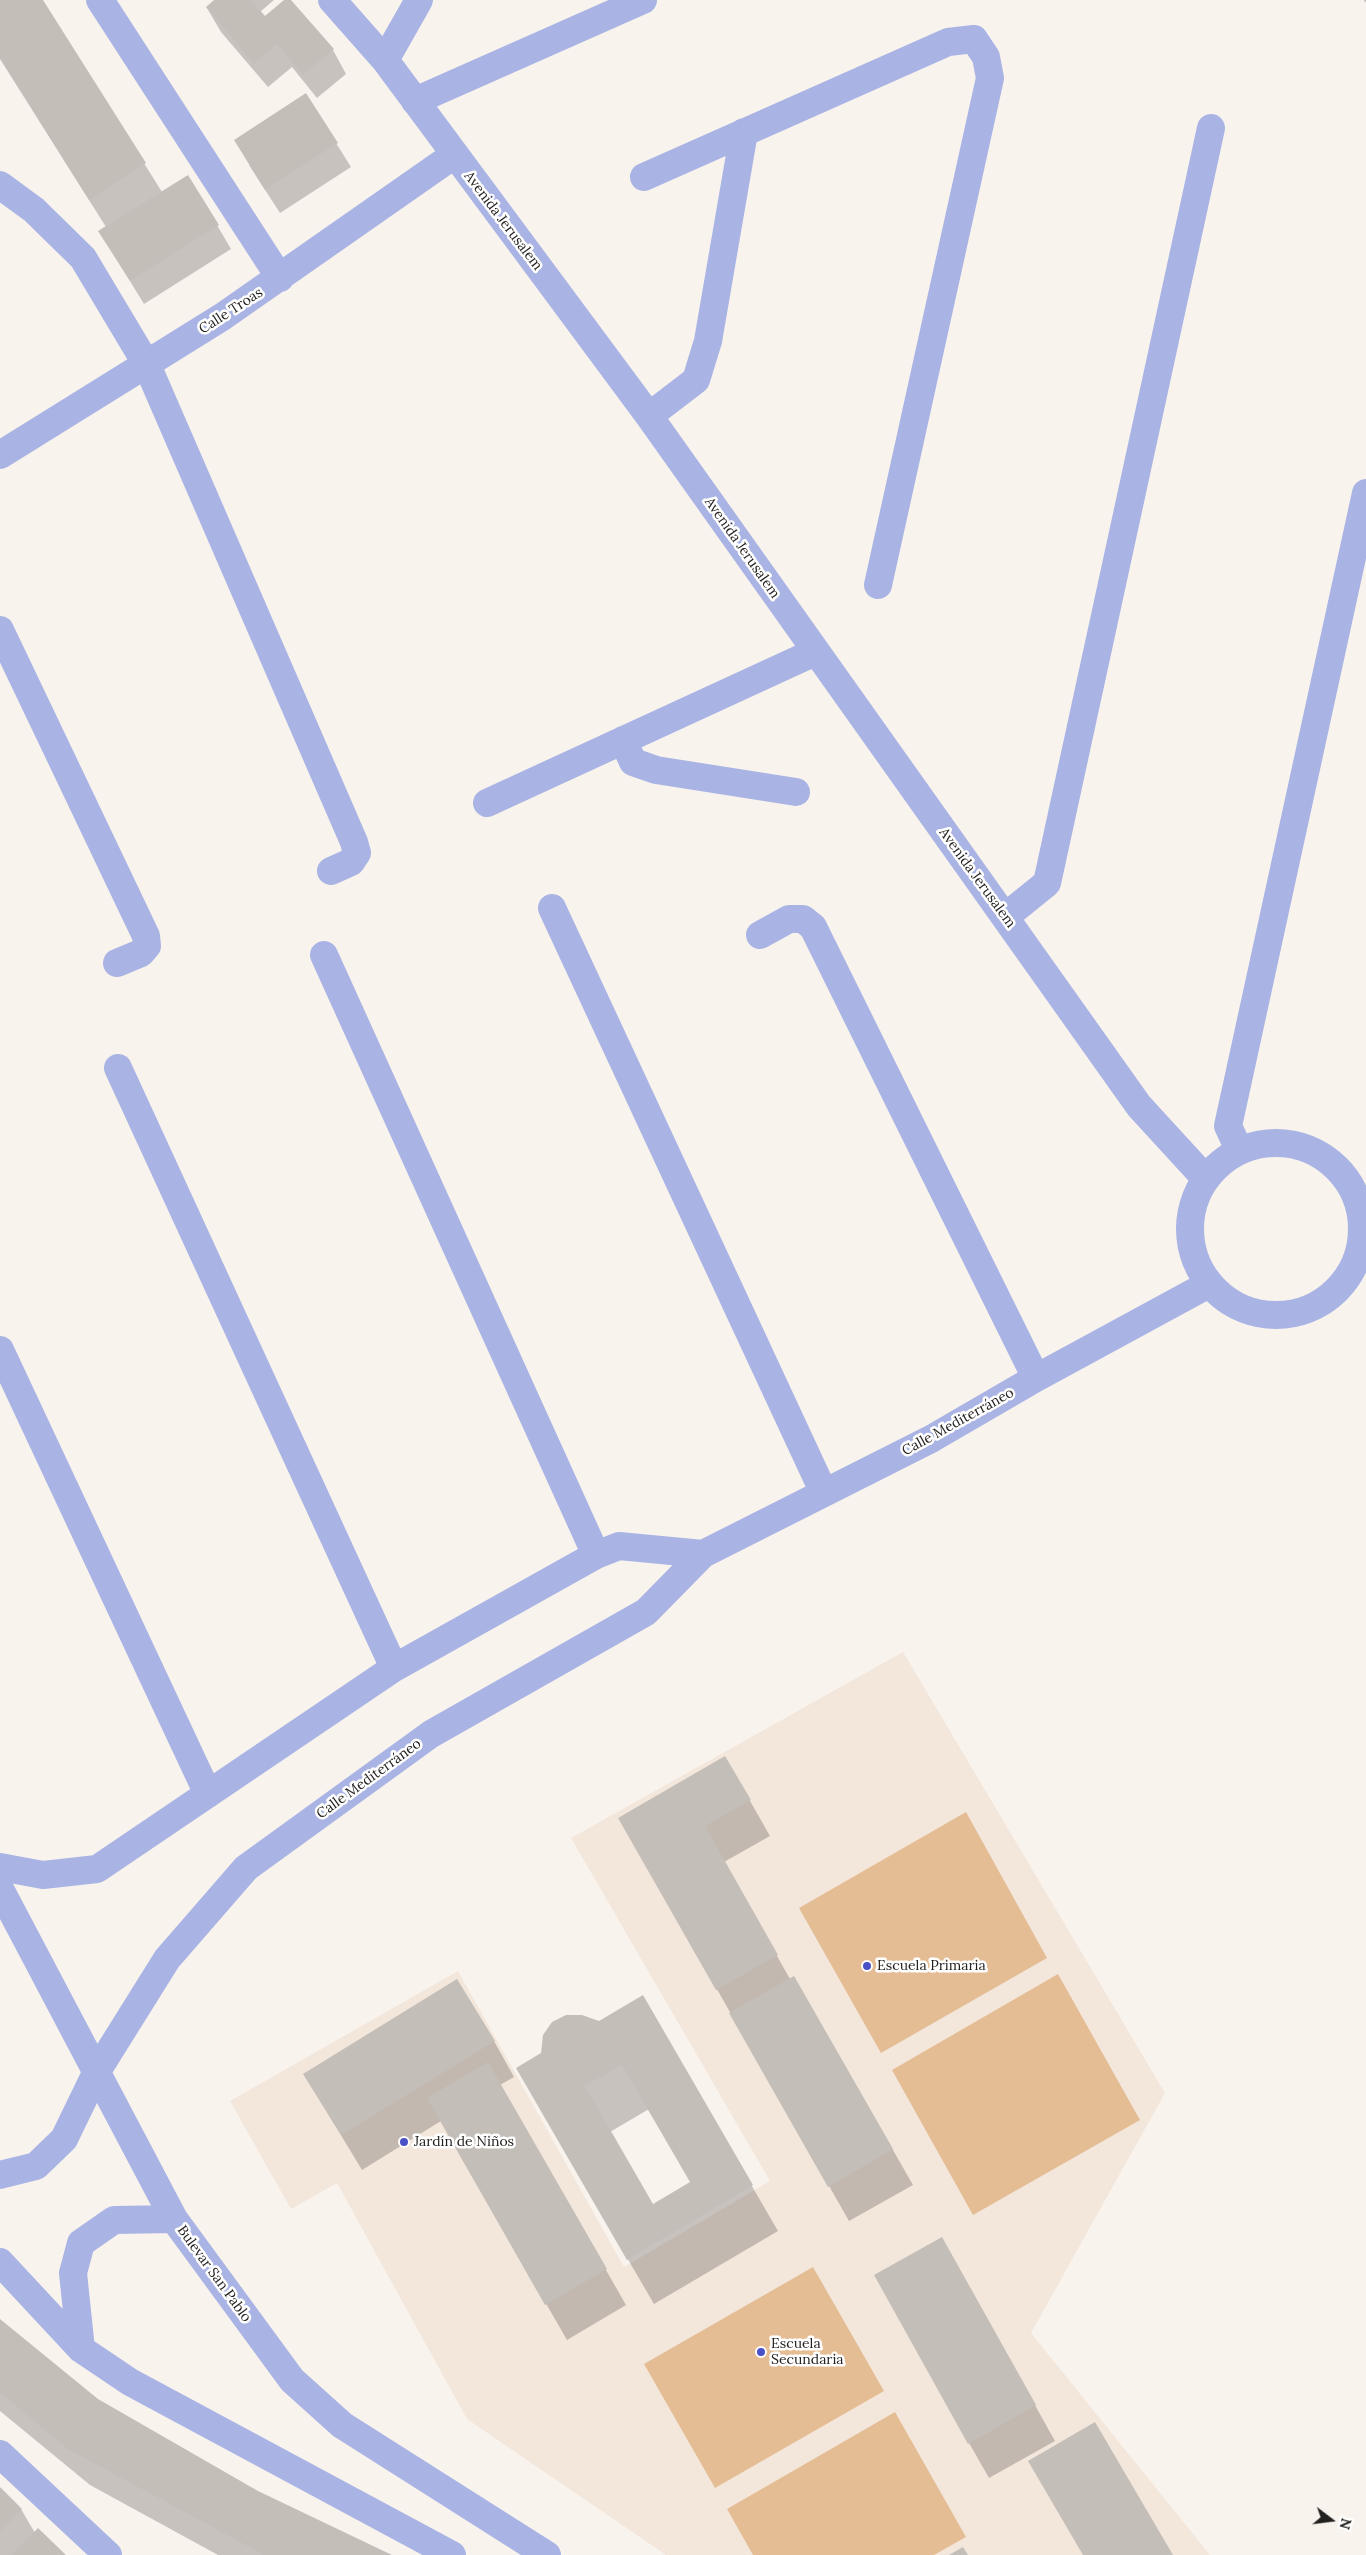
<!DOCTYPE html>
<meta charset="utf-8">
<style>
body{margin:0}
#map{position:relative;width:1366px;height:2555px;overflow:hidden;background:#f9f3ee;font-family:Lora,serif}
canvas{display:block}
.north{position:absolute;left:1306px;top:2495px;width:50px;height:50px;-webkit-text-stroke:4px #fff;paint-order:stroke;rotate:105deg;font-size:14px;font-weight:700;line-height:20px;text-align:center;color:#23211f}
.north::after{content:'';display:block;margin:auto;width:18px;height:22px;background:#23211f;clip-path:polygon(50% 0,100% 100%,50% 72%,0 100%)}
</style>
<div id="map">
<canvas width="1366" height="2555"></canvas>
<div class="north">N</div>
</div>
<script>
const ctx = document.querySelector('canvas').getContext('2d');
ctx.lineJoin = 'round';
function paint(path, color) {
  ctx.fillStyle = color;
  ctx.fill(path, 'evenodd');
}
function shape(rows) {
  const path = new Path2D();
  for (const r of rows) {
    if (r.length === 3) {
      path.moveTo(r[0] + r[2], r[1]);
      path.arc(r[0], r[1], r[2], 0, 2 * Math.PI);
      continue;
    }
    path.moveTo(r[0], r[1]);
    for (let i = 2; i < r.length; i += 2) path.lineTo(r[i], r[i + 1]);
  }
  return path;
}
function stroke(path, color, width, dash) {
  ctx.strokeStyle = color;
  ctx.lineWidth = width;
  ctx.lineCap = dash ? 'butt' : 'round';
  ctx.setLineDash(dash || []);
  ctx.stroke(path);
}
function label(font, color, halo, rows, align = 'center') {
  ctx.font = font + ' Lora,serif';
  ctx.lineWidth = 5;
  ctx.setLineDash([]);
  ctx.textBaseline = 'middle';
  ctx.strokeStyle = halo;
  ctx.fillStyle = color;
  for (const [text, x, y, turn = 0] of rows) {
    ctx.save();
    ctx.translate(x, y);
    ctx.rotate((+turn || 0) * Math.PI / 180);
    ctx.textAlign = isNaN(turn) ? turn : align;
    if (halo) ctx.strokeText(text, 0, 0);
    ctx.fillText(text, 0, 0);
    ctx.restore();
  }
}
paint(shape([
 [903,1652,1165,2093,1031,2333,1210,2555,666,2555,467,2419,337,2183,291,2209,230,2101,458,1971,624,2267,770,2181,571,1838]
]), '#f3e7dc');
paint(shape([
 [966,1812,1047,1958,881,2053,799,1908],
 [1058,1974,1140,2120,973,2215,892,2070],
 [813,2267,884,2391,715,2488,644,2364],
 [895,2412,966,2537,934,2555,753,2555,727,2509]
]), '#e5bd94');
paint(shape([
 [0,0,42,0,162,192,217,225,231,249,144,304,114,255,106,227,0,59],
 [216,0,274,0,260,12,265,18,286,0,290,0,333,50,346,74,317,98,292,67,268,87,221,32,207,8],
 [306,95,351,167,280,213,249,165],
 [725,1757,770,1836,724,1862,790,1979,794,1977,913,2185,849,2221,620,1819],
 [642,1997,778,2231,654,2304,517,2069],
 [649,2109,692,2183,653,2206,610,2132],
 [494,2041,514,2077,500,2085,626,2305,567,2340,441,2121,362,2170,304,2074],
 [961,2273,1055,2441,989,2478,969,2443],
 [0,2320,98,2400,257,2492,389,2555,218,2555,90,2485,0,2411],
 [0,2489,21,2509,35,2533,64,2555,0,2555]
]), '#0003');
paint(shape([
 [0,0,43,0,146,163,89,200,0,58],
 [214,0,251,0,265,16,284,0,291,0,334,49,303,75,277,44,254,64,206,7],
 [306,93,338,143,265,190,234,140],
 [188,175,219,225,130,281,98,231],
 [725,1756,751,1800,705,1826,778,1955,716,1990,618,1818],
 [794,1976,893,2149,828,2187,729,2013],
 [457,1979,495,2041,341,2135,303,2074],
 [643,1995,753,2185,627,2260,516,2068,541,2053,543,2035,552,2022,566,2015,582,2015,599,2021],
 [622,2065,690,2182,653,2204,585,2086],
 [488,2062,607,2269,545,2305,427,2098],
 [942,2237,1036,2405,968,2444,874,2275],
 [0,2319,98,2399,258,2491,392,2555,264,2555,69,2450,0,2393],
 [1095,2422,1173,2555,1083,2555,1028,2461],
 [0,2487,22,2509,0,2532],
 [38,2528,66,2555,12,2555],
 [963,2547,968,2555,949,2555]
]), '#c4beb9');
stroke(shape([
 [1365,0,1366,1]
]), '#b7b2ae', 3, [4, 2.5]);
stroke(shape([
 [100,0,280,278],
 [332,0,385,60,649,416,1139,1106,1205,1178],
 [385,60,419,0],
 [415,101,643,0],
 [644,177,948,42,974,39,986,57,990,78,878,585],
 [0,185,34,210,83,258,147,365,354,842,357,853,351,862,331,871],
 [649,416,696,380,708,341,744,132],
 [0,455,222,317,454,155],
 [0,630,146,936,147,946,141,953,117,963],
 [623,740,633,762,656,770,796,792],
 [487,803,815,652],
 [552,908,824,1493],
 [1005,917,1047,883,1211,128],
 [760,935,789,919,803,919,813,927,1036,1378],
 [324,955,596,1555],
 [118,1068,394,1668],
 [1276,1229,86],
 [1239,1150,1228,1126,1366,493],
 [0,1350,208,1794],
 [0,1867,43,1875,97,1869,394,1668,596,1555,619,1546,703,1554],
 [0,1889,174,2219,292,2380,342,2425,547,2555],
 [0,2175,36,2166,64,2139,97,2071,167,1959,246,1868,431,1734,646,1612,703,1554,931,1439,1036,1378,1209,1284],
 [0,2262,81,2349,130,2382,452,2555],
 [81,2349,73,2273,81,2243,114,2220,174,2219],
 [0,2454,108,2555]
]), '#a9b4e4', 28);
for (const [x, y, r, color] of [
 [867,1966,5,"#4a50c5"],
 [404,2142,5,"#4a50c5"],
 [761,2352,5,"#4a50c5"]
]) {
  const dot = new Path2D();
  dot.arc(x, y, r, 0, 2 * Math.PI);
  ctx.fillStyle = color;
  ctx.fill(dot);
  stroke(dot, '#fff', 2);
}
label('14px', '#23211f', '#fff', [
 ["Avenida Jerusalem",503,221,53],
 ["Calle Troas",231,311,-33],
 ["Avenida Jerusalem",742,548,55],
 ["Avenida Jerusalem",977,878,54],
 ["Calle Mediterráneo",958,1422,-29],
 ["Calle Mediterráneo",369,1779,-36],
 ["Bulevar San Pablo",214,2274,54]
]);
label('14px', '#23211f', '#fff', [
 ["Escuela Primaria",877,1966],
 ["Jardín de Niños",414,2142],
 ["Escuela",771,2344],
 ["Secundaria",771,2360]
], 'left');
</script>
